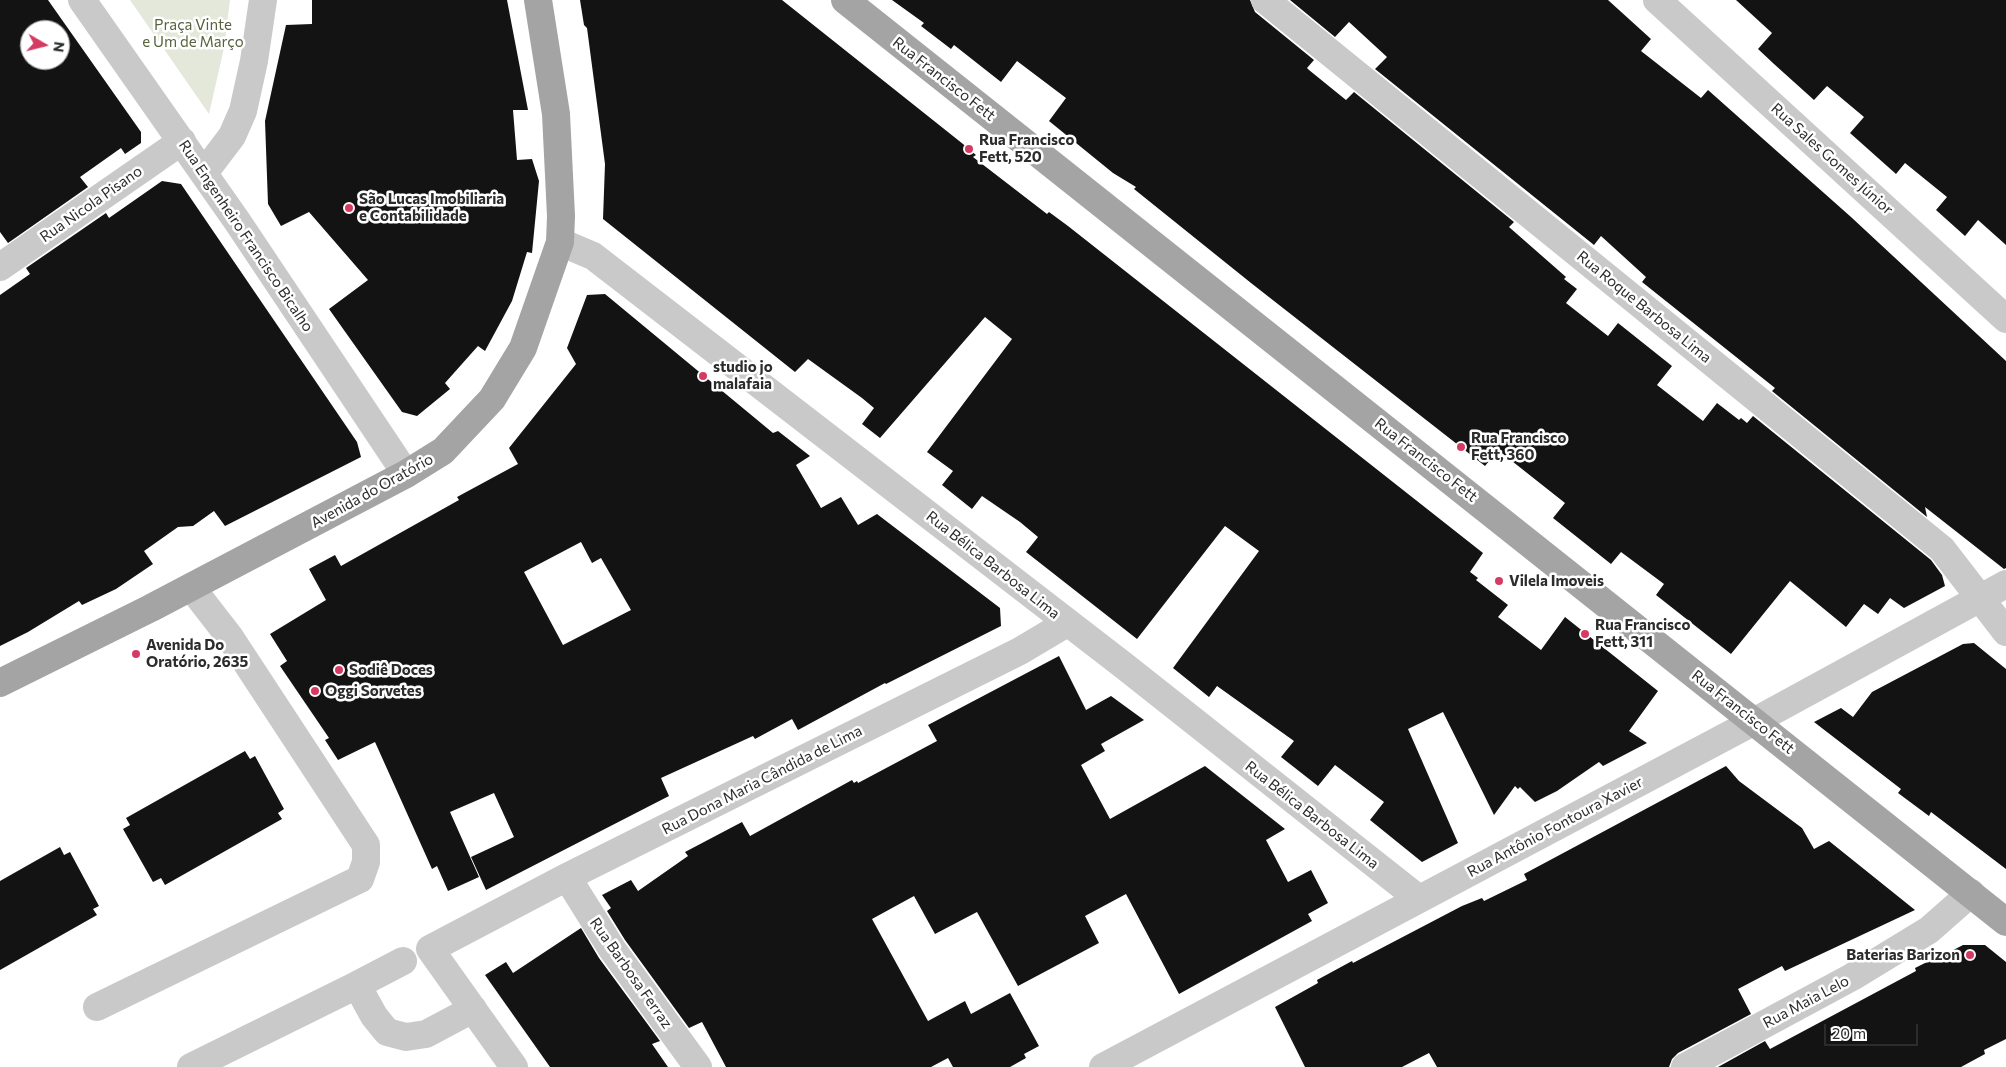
<!DOCTYPE html>
<meta charset="utf-8">
<style>
body{margin:0}
#map{position:relative;width:2006px;height:1067px;overflow:hidden;background:#fff;font-family:Commissioner,sans-serif}
canvas{display:block}
.north{position:absolute;left:20px;top:20px;width:50px;height:50px;box-sizing:border-box;background:#fff;border:1px solid #ababab;border-radius:50%;rotate:98deg;font-size:14px;font-weight:700;line-height:20px;text-align:center;color:#2c2c2c}
.north::after{content:'';display:block;margin:auto;width:18px;height:22px;background:#d53b62;clip-path:polygon(50% 0,100% 100%,50% 72%,0 100%)}
.scale{position:absolute;left:1824px;top:1024px;width:94px;height:22px;box-sizing:border-box;border:2px solid #2c2c2c;border-top:0;padding-left:6px;font-size:15px;line-height:18px;white-space:nowrap;color:#2c2c2c;-webkit-text-stroke:4px #fff;paint-order:stroke}
</style>
<div id="map">
<canvas width="2006" height="1067"></canvas>
<div class="north">N</div>
<div class="scale">20 m</div>
</div>
<script>
const ctx = document.querySelector('canvas').getContext('2d');
ctx.lineJoin = 'round';
function paint(path, color) {
  ctx.fillStyle = color;
  ctx.fill(path, 'evenodd');
}
function shape(rows) {
  const path = new Path2D();
  for (const r of rows) {
    path.moveTo(r[0], r[1]);
    for (let i = 2; i < r.length; i += 2) path.lineTo(r[i], r[i + 1]);
  }
  return path;
}
function stroke(path, color, width, dash) {
  ctx.strokeStyle = color;
  ctx.lineWidth = width;
  ctx.lineCap = dash ? 'butt' : 'round';
  ctx.setLineDash(dash || []);
  ctx.stroke(path);
}
function label(font, color, halo, rows, align = 'center') {
  ctx.font = font + ' Commissioner,sans-serif';
  ctx.lineWidth = 5;
  ctx.setLineDash([]);
  ctx.textBaseline = 'middle';
  ctx.strokeStyle = halo;
  ctx.fillStyle = color;
  for (const [text, x, y, turn = 0] of rows) {
    ctx.save();
    ctx.translate(x, y);
    ctx.rotate((+turn || 0) * Math.PI / 180);
    ctx.textAlign = isNaN(turn) ? turn : align;
    if (halo) ctx.strokeText(text, 0, 0);
    ctx.fillText(text, 0, 0);
    ctx.restore();
  }
}
paint(shape([
 [130,0,230,0,224,48,209,114]
]), '#e4e8da');
paint(shape([
 [0,0,48,0,141,132,141,143,125,154,121,148,80,177,88,187,8,243,0,232],
 [30,30,60,30,60,60,30,60],
 [312,0,507,0,528,110,513,110,517,160,532,159,539,181,532,253,527,252,512,301,485,351,478,346,445,383,450,389,417,416,402,412,329,309,368,280,309,212,281,226,268,204,265,121,286,25,312,24],
 [580,0,782,0,963,144,976,155,973,157,1047,214,1049,212,1068,226,1483,553,1470,572,1478,578,1476,580,1508,605,1498,617,1541,650,1565,617,1658,691,1629,731,1647,743,1603,766,1599,762,1557,791,1535,802,1520,787,1518,789,1515,786,1494,815,1443,712,1408,729,1458,843,1422,862,1370,820,1384,802,1335,765,1318,786,1281,757,1294,741,1217,686,1209,697,1173,668,1259,551,1225,526,1137,639,1026,552,1038,537,1020,522,982,496,972,509,942,485,953,471,927,452,1012,339,985,317,880,438,862,424,874,408,862,398,808,359,795,372,603,219,605,164,587,28,584,25],
 [892,0,1250,0,1255,12,1314,60,1307,68,1309,70,1346,100,1354,92,1514,222,1509,227,1566,277,1564,279,1577,289,1566,303,1608,336,1618,323,1672,366,1657,385,1703,421,1717,403,1739,420,1741,418,1747,423,1753,416,1931,560,1942,575,1945,586,1904,608,1890,598,1878,614,1864,604,1846,627,1790,581,1731,654,1656,595,1664,584,1621,552,1611,564,1553,518,1565,503,1498,450,1485,466,1251,283,1134,189,1136,187,1113,173,1049,121,1066,98,1017,61,1001,82,954,45,951,49,921,26,924,23],
 [1290,0,1608,0,1651,39,1641,51,1701,98,1708,90,1851,217,2006,361,2006,568,2004,569,1925,507,1927,517,1772,391,1775,388,1642,282,1646,277,1601,236,1594,245,1375,69,1387,57,1349,22,1335,37],
 [1736,0,2006,0,2006,245,1978,220,1965,236,1936,210,1947,197,1905,163,1896,174,1850,133,1864,117,1827,86,1814,100,1774,64,1758,49,1772,33],
 [162,181,181,184,357,442,361,457,225,526,214,511,193,526,178,527,144,551,153,564,116,589,82,605,79,601,28,632,0,646,0,295,30,274,26,268,106,213,109,218],
 [605,294,773,433,778,431,810,456,796,465,821,508,841,497,858,525,877,514,1000,608,1001,626,886,684,885,683,798,730,792,719,755,739,753,736,661,778,669,796,486,890,471,857,514,837,494,793,450,812,479,877,448,891,437,866,432,869,375,742,338,760,325,740,329,738,280,666,287,661,270,634,326,600,309,569,335,555,341,566,459,500,457,497,518,464,509,448,576,364,567,348,587,295],
 [581,542,592,563,601,558,631,610,563,645,524,572],
 [1974,643,2006,669,2006,869,1931,812,1929,816,1898,793,1901,789,1814,722,1841,708,1853,717,1872,692,1963,644],
 [1059,656,1086,710,1111,696,1144,720,1101,744,1105,751,1081,765,1110,819,1205,766,1285,829,1266,840,1288,882,1311,870,1328,903,1308,914,1312,921,1179,994,1126,894,1085,916,1099,943,1018,986,977,912,935,934,914,896,872,919,928,1021,965,1001,971,1014,1010,993,1039,1046,1024,1054,1026,1058,1010,1067,953,1067,948,1058,931,1067,726,1067,702,1022,689,1028,625,940,607,911,611,908,602,895,631,880,638,891,688,856,685,852,742,822,750,836,852,780,854,783,857,781,858,783,937,741,928,725],
 [245,751,250,759,255,756,284,809,278,813,282,819,165,885,161,878,153,882,123,829,130,825,126,818],
 [1726,766,1739,781,1802,828,1814,849,1829,841,1915,910,1785,971,1782,966,1738,989,1751,1014,1678,1053,1672,1059,1669,1067,1437,1067,1429,1053,1402,1067,1305,1067,1275,1007,1318,983,1317,980,1352,961,1353,963,1462,906,1482,898,1484,901,1527,880,1524,874],
 [60,847,64,855,70,852,99,906,93,909,97,915,0,970,0,881],
 [581,928,599,958,660,1041,652,1044,668,1067,550,1067,485,975,506,962,513,973],
 [1963,945,1985,945,2006,962,2006,1039,1984,1050,1985,1054,1961,1067,1718,1067,1765,1041,1770,1049,1916,971,1915,968,1935,958,1936,959]
]), '#131313');
stroke(shape([
 [82,0,237,221,406,474],
 [1265,0,1942,549,2006,632],
 [1657,0,2006,319],
 [204,173,232,136,243,111,254,61,263,0],
 [560,242,593,256,1123,665,1419,899],
 [0,267,182,141],
 [567,877,612,949,698,1067],
 [403,961,357,985,374,1016,387,1032,406,1037,426,1034,473,1009],
 [97,1007,360,879,366,862,366,845,229,636,191,587],
 [191,1067,357,985],
 [514,1067,430,949,567,877,1020,651,1067,623],
 [1103,1067,1755,721,2006,584],
 [1685,1067,1852,977,1929,930,1971,893]
]), '#c9c9c9', 28);
stroke(shape([
 [845,0,2006,922],
 [0,683,151,608,406,474,443,451,492,399,523,348,560,242,561,216,556,114,538,0]
]), '#a4a4a4', 28);
for (const [x, y, r, color] of [
 [969,149,5,"#d53b62"],
 [349,208,5,"#d53b62"],
 [703,376,5,"#d53b62"],
 [1461,447,5,"#d53b62"],
 [1499,581,5,"#d53b62"],
 [1585,634,5,"#d53b62"],
 [136,654,5,"#d53b62"],
 [339,670,5,"#d53b62"],
 [315,691,5,"#d53b62"],
 [1970,955,5,"#d53b62"]
]) {
  const dot = new Path2D();
  dot.arc(x, y, r, 0, 2 * Math.PI);
  ctx.fillStyle = color;
  ctx.fill(dot);
  stroke(dot, '#fff', 2);
}
label('15px', '#56633d', '#fff', [
 ["Praça Vinte",193,25],
 ["e Um de Março",193,42]
]);
label('15px', '#2c2c2c', '#fff', [
 ["Rua Francisco Fett",944,79,38],
 ["Rua Sales Gomes Júnior",1832,159,42],
 ["Rua Nicola Pisano",91,204,-35],
 ["Rua Engenheiro Francisco Bicalho",246,236,56],
 ["Rua Roque Barbosa Lima",1644,307,39],
 ["Rua Francisco Fett",1426,460,38],
 ["Avenida do Oratório",372,491,-29],
 ["Rua Bélica Barbosa Lima",993,565,38],
 ["Rua Francisco Fett",1743,712,38],
 ["Rua Dona Maria Cândida de Lima",762,780,-27],
 ["Rua Bélica Barbosa Lima",1312,815,38],
 ["Rua Antônio Fontoura Xavier",1555,827,-28],
 ["Rua Barbosa Ferraz",631,973,55],
 ["Rua Maia Lelo",1806,1002,-28]
]);
label('bold 15px', '#2c2c2c', '#fff', [
 ["Rua Francisco",979,140],
 ["Fett, 520",979,157],
 ["São Lucas Imobiliaria",359,199],
 ["e Contabilidade",359,216],
 ["studio jo",713,367],
 ["malafaia",713,384],
 ["Rua Francisco",1471,438],
 ["Fett, 360",1471,455],
 ["Vilela Imoveis",1509,581],
 ["Rua Francisco",1595,625],
 ["Fett, 311",1595,642],
 ["Avenida Do",146,645],
 ["Oratório, 2635",146,662],
 ["Sodiê Doces",349,670],
 ["Oggi Sorvetes",325,691],
 ["Baterias Barizon",1960,955,"right"]
], 'left');
</script>
